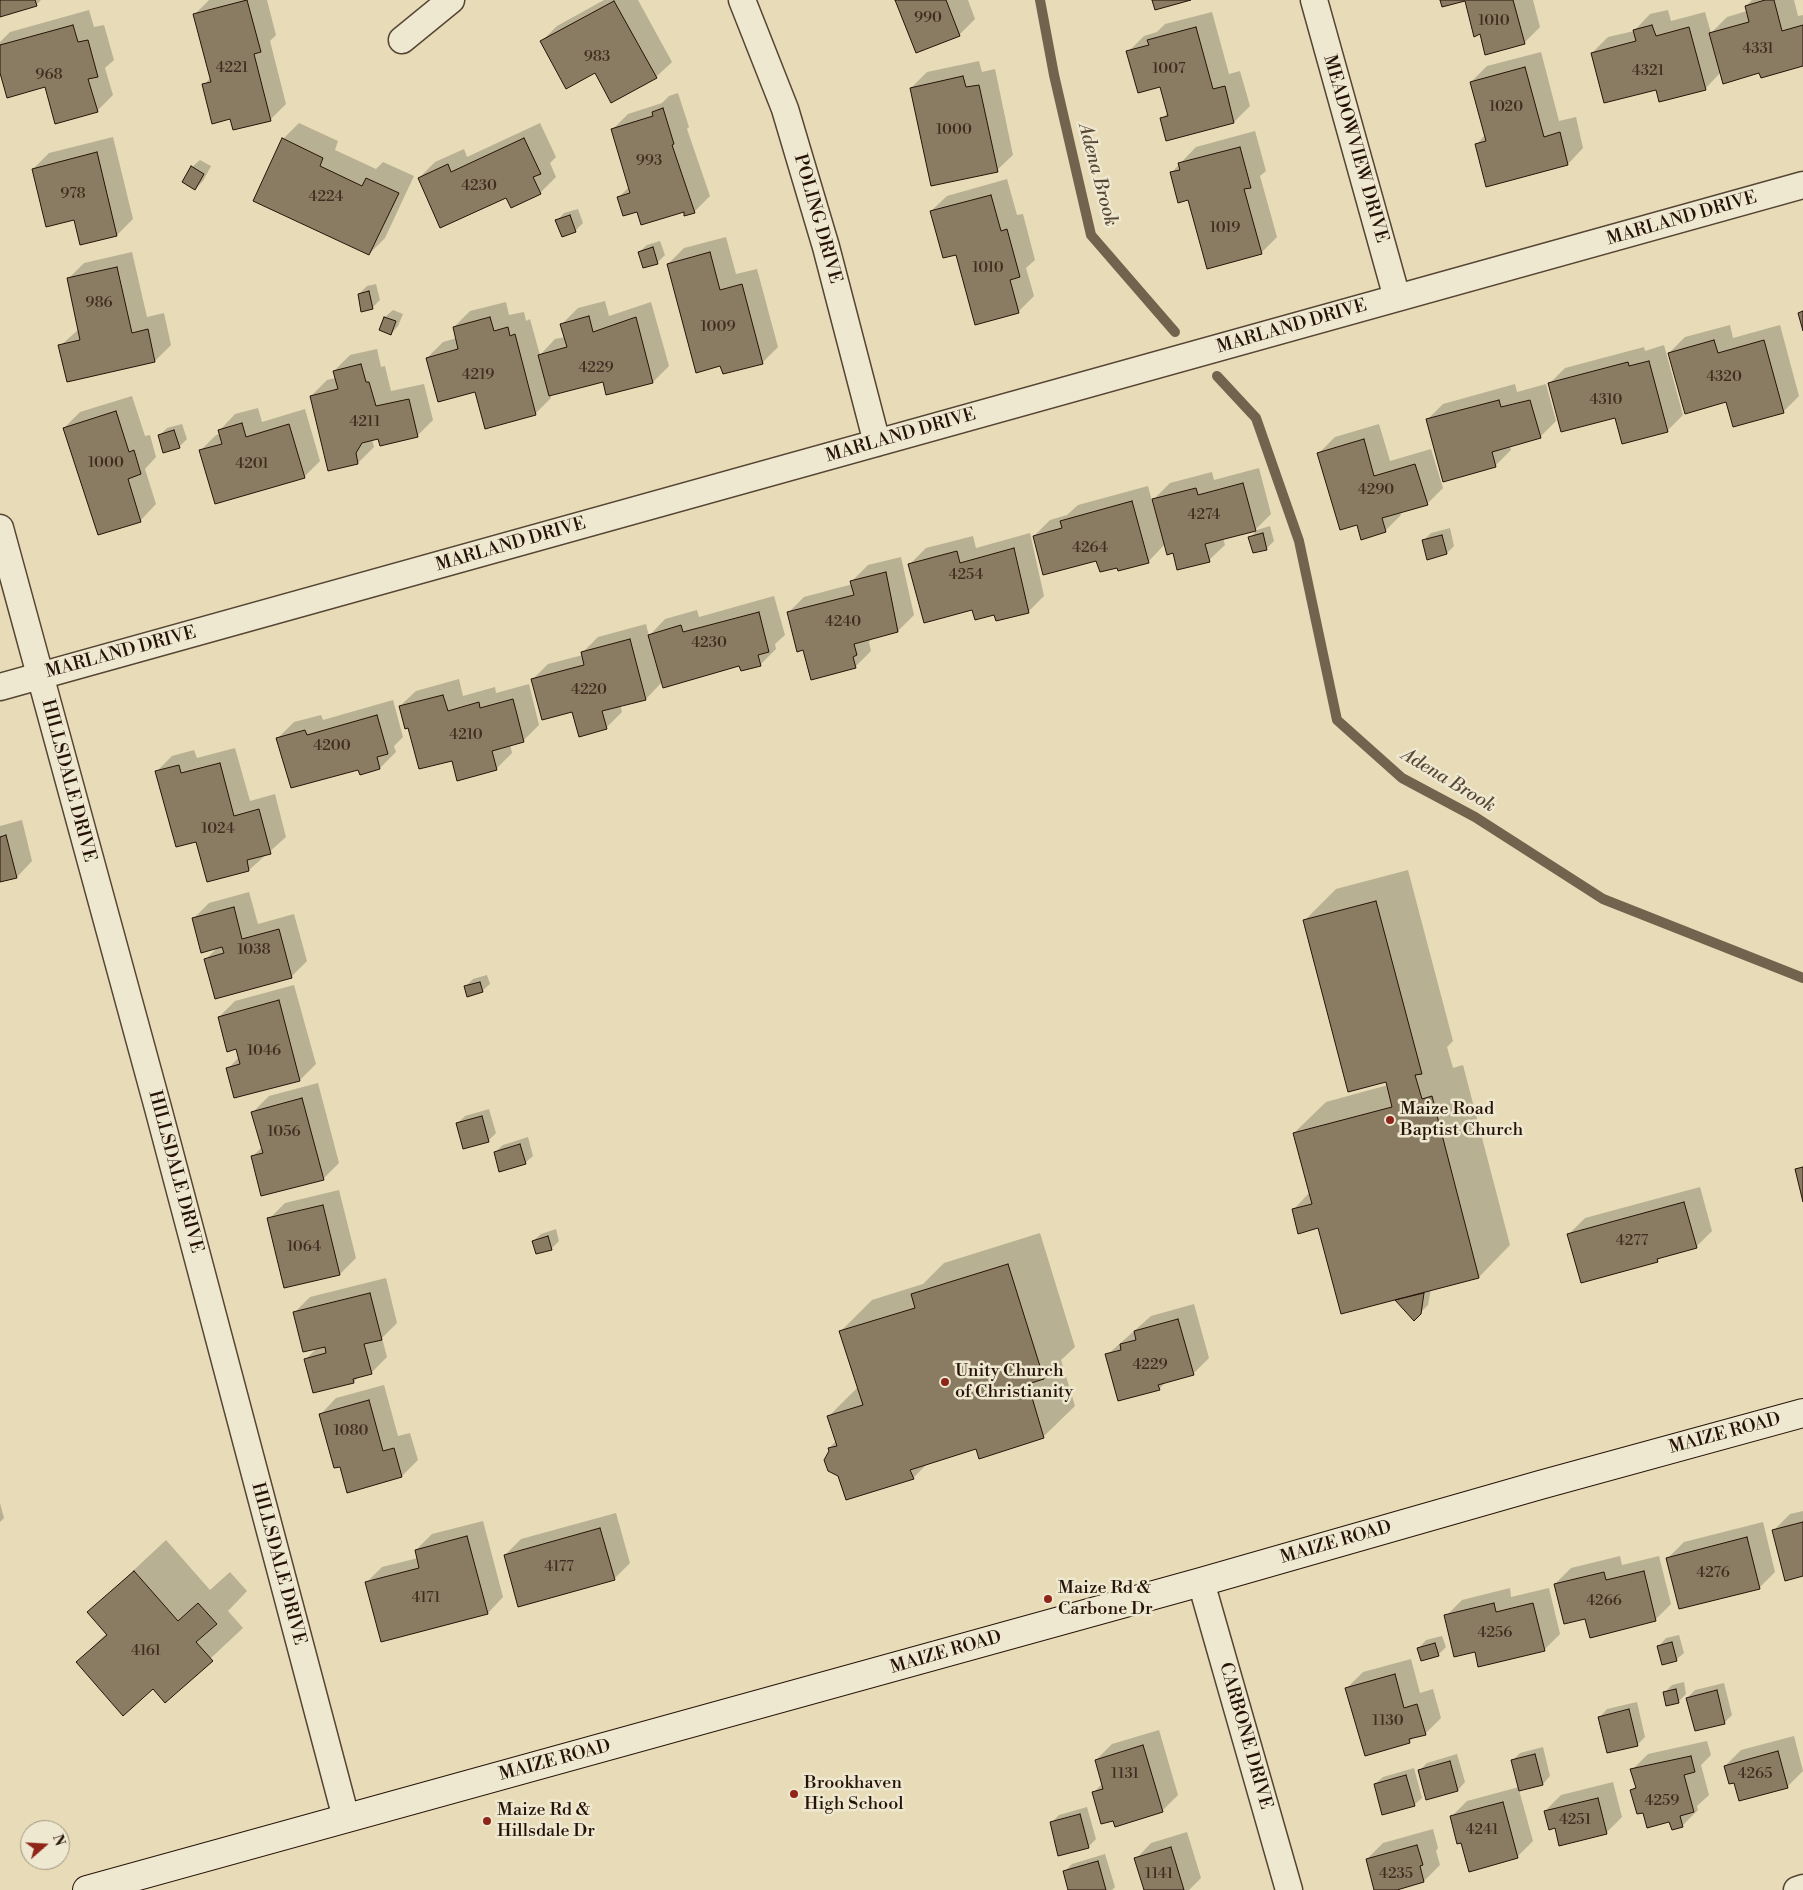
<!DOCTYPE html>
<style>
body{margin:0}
#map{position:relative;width:1803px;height:1890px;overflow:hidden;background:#e7dcb7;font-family:"Libre Bodoni",serif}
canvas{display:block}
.north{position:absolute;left:20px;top:1820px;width:50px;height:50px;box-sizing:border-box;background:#efe8d0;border:1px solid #9f9380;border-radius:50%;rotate:71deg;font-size:14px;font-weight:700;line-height:20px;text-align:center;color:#261308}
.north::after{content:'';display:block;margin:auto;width:18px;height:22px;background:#8f2418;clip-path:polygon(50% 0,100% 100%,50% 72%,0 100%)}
</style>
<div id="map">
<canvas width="1803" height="1890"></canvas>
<div class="north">N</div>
</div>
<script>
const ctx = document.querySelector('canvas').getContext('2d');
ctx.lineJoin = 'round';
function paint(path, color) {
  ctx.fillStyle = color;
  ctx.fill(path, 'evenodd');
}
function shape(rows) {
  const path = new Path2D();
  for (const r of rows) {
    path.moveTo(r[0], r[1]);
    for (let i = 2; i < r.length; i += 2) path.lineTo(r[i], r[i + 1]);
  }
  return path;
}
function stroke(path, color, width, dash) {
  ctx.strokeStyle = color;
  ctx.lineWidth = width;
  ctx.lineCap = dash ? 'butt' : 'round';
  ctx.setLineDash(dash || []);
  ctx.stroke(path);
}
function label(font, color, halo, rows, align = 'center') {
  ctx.font = font + ' "Libre Bodoni",serif';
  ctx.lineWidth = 5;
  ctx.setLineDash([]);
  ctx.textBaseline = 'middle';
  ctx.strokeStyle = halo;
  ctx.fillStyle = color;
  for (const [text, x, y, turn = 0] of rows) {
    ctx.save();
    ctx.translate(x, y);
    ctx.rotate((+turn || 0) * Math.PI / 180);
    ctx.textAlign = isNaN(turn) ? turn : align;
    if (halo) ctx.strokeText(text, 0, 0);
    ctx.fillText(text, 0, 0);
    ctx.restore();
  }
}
paint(shape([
 [0,0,41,0,36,5,0,14],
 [209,0,267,0,276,35,270,41,286,104,270,120,231,118,204,85,211,77,195,14],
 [604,0,638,0,672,62,656,77,596,71,541,42,557,26],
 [896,0,968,0,975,19,959,35],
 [1466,0,1533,0,1540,27,1525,42,1481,33],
 [1752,0,1794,0,1798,16,1803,15,1803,65,1760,71,1721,72,1705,89,1657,88,1592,53,1608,37,1634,31,1650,14,1668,10,1671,21,1705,12,1711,33,1727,17,1747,11,1746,6],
 [89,10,94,27,104,25,114,60,105,68,113,95,97,111,46,86,0,68,0,42,10,32],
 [1212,12,1229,74,1240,71,1250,106,1234,122,1162,119,1168,112,1161,85,1128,52,1144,36,1157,32,1165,24],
 [1541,52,1559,121,1576,117,1583,148,1568,164,1476,145,1485,135,1471,82,1487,66],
 [979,61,982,72,995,69,1013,155,997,170,911,88,927,72],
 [678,93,689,127,687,129,710,196,694,212,638,210,619,197,630,186,612,130,628,114,662,103,669,96],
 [299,123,338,141,335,150,376,169,383,162,414,176,385,238,369,254,283,139],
 [540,123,556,157,550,163,556,177,540,193,507,196,419,178,435,162,464,149,467,157],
 [1255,131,1266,171,1260,176,1277,237,1261,253,1189,198,1171,173,1196,147],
 [113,137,133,219,117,235,75,218,33,169,49,153],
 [200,160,211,166,203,181,195,189,192,167],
 [1007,179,1017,215,1023,214,1035,260,1026,268,1034,296,1018,312,957,253,931,211,947,196],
 [578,209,583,223,575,231,557,221,564,213],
 [726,237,736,274,757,269,778,347,762,363,668,264,684,248],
 [660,241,665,255,657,263,639,252,647,245],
 [132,252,147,317,164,313,171,345,155,361,68,381,60,346,79,329,68,279,84,263],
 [376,284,380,300,372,308,359,294,367,286],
 [605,301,609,316,651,302,669,366,653,382,607,394,603,380,550,395,551,398,535,414,476,390,427,358,443,342,457,338,454,327,470,311,506,302,509,315,524,312,526,321,530,319,540,355,555,339,565,337,562,324,578,308],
 [393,310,403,314,398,326,391,334,380,330,385,317],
 [1730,325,1733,338,1780,325,1799,396,1783,412,1727,401,1669,353,1685,337],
 [1664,345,1683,415,1667,431,1616,416,1549,384,1565,368,1644,347,1645,351],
 [377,349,381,367,385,366,391,391,424,384,433,420,417,436,372,440,374,447,358,463,329,470,311,396,327,380,336,378,334,371,350,355],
 [1515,384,1517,392,1546,384,1556,421,1540,437,1510,445,1511,450,1495,466,1427,420,1443,404],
 [132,396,145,436,150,435,156,457,145,469,156,504,141,520,64,428,80,412],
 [258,408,262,422,305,409,320,461,304,477,200,451,216,435,220,434,220,430,235,414],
 [182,424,187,439,179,447,159,436,167,428],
 [1379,424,1390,461,1431,449,1443,488,1427,504,1400,512,1401,515,1385,531,1319,453,1335,437],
 [1259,468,1271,514,1255,530,1223,538,1225,545,1209,560,1174,552,1165,544,1148,562,1118,566,1034,536,1050,520,1067,515,1078,505,1148,486,1152,501,1170,483,1212,472,1214,480],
 [1270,526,1274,541,1266,549,1250,538,1257,530],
 [1450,528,1454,546,1447,553,1423,541,1431,533],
 [1030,533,1044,596,1028,612,995,613,973,608,910,564,926,548,973,536,976,548],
 [901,557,914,615,898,631,873,637,869,642,871,651,855,667,788,613,804,597,853,584,852,581,868,565],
 [774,596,785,635,775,644,776,649,760,665,740,665,662,682,646,699,620,705,622,712,606,728,573,710,532,680,548,664,583,655,582,653,598,637,646,624,649,636,665,619,697,610,699,617],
 [459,679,463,696,495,687,496,693,529,684,539,725,523,741,510,744,512,753,496,769,453,759,409,726,400,706,416,691],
 [393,700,403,737,394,746,396,752,380,768,359,768,278,738,294,722,321,715,323,720],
 [235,748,250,801,275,794,286,837,249,870,208,880,197,840,156,772,172,756,194,750,197,758],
 [22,820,32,861,17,877,0,881,0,826],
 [1408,870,1453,1041,1447,1047,1453,1068,1463,1065,1510,1245,1479,1277,1431,1289,1428,1305,1414,1319,1319,1227,1293,1210,1310,1192,1294,1133,1326,1102,1388,1085,1304,921,1336,889],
 [249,892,258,924,294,914,307,961,291,977,206,959,217,948,193,919,209,903],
 [487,975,490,984,482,991,466,986,473,979],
 [294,985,316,1064,300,1080,235,1097,228,1069,239,1057,237,1048,219,1017,235,1001],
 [318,1083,339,1163,323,1179,252,1157,262,1147,253,1112,269,1096],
 [489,1109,496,1133,489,1140,464,1148,457,1124,465,1116],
 [528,1137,533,1156,525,1163,495,1152,503,1145],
 [1700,1187,1712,1231,1696,1247,1662,1256,1657,1261,1569,1234,1585,1218],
 [339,1190,356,1258,340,1274,285,1287,269,1219,285,1203],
 [556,1229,559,1241,552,1248,533,1241,541,1234],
 [1040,1233,1075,1347,1061,1360,1075,1406,1043,1437,977,1447,928,1463,913,1478,830,1452,829,1448,836,1441,828,1417,858,1387,841,1331,872,1300,923,1284,944,1263],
 [386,1278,397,1323,382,1338,387,1357,371,1373,359,1376,354,1382,306,1359,318,1347,294,1313,310,1297],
 [1194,1304,1209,1358,1193,1374,1167,1381,1159,1389,1107,1355,1151,1316],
 [384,1385,398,1436,410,1433,418,1460,402,1476,341,1465,321,1414,336,1398],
 [0,1503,4,1518,0,1522],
 [1803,1511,1803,1575,1774,1530,1790,1514],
 [616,1513,630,1563,614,1579,505,1555,521,1539],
 [483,1521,503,1597,488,1613,366,1583,382,1567,418,1558,416,1550,432,1534],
 [1763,1522,1775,1572,1759,1588,1668,1558,1684,1542],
 [166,1540,210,1590,230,1572,247,1591,228,1611,243,1628,165,1701,153,1687,77,1662,107,1633,89,1612],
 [1620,1556,1622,1565,1659,1556,1671,1604,1655,1620,1586,1618,1555,1584,1571,1568],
 [1510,1588,1511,1597,1549,1588,1560,1634,1544,1650,1476,1650,1446,1616,1462,1600],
 [1679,1635,1684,1653,1676,1660,1659,1646,1666,1638],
 [1442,1636,1446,1647,1438,1655,1419,1648,1426,1640],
 [1411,1659,1420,1693,1433,1689,1441,1718,1425,1734,1414,1737,1409,1742,1347,1688,1363,1672],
 [1684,1682,1686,1694,1679,1701,1667,1704,1664,1693,1672,1685],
 [1724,1683,1732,1715,1724,1723,1687,1698,1695,1690],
 [1637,1702,1645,1737,1638,1744,1600,1717,1607,1709],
 [1159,1730,1178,1795,1162,1811,1114,1819,1093,1793,1103,1783,1096,1760,1112,1744],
 [1794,1736,1803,1771,1787,1787,1735,1781,1725,1766,1741,1750],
 [1707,1741,1711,1755,1701,1765,1709,1795,1697,1806,1698,1810,1682,1826,1644,1811,1632,1790,1636,1786,1632,1770,1648,1754],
 [1543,1747,1550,1776,1543,1784,1519,1790,1533,1841,1517,1857,1462,1841,1451,1817,1467,1801,1519,1787,1513,1760,1520,1753],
 [1457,1754,1465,1782,1458,1790,1427,1799,1419,1771,1427,1763],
 [1414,1768,1422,1798,1414,1805,1375,1784,1383,1777],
 [1613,1782,1622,1817,1606,1833,1556,1827,1545,1811,1561,1795],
 [1087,1807,1096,1839,1088,1847,1051,1823,1059,1815],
 [1433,1829,1438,1848,1436,1851,1440,1865,1424,1881,1393,1890,1376,1890,1367,1859,1383,1843],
 [1187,1832,1201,1878,1189,1890,1145,1890,1136,1859,1151,1843],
 [1105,1854,1115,1887,1112,1890,1070,1890,1064,1872,1072,1864]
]), '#0003');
stroke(shape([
 [1040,0,1054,75,1091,235,1175,332],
 [1217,376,1256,418,1299,541,1337,720,1402,778,1475,817,1603,899,1803,978]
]), '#72634e', 10);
const building = shape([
 [0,0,35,0,37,6,0,17,0,0],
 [247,0,261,52,254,54,271,121,233,130,230,119,212,124,202,84,211,82,193,14,247,0],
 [895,0,946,0,960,36,916,53,895,0],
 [1152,0,1191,0,1155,10,1152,0],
 [1440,0,1513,0,1525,44,1485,55,1480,34,1474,37,1465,1,1442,7,1440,0],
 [1765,0,1774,0,1782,31,1803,25,1803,66,1761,78,1759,73,1723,84,1709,33,1749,22,1745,6,1765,0],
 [614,1,657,78,611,103,595,73,566,89,540,41,614,1],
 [73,25,78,42,88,40,98,77,88,79,98,112,55,124,45,87,7,98,0,73,0,45,73,25],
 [1652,25,1656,36,1689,27,1706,90,1659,102,1656,90,1604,103,1591,53,1636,41,1633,30,1652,25],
 [1196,27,1213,89,1225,86,1234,123,1166,141,1160,118,1168,116,1160,87,1138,93,1126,51,1149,45,1147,40,1196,27],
 [1525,67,1544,137,1560,132,1568,165,1486,187,1475,144,1486,141,1470,82,1525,67],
 [963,76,966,87,979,85,998,172,931,186,910,88,963,76],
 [663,108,674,144,672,145,695,213,684,216,684,212,641,225,637,212,623,216,617,197,630,193,611,129,653,116,652,112,663,108],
 [282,138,323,158,320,166,362,186,366,178,399,193,369,255,253,201,282,138],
 [524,138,541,174,533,177,541,194,511,208,506,198,440,228,418,178,448,164,451,172,524,138],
 [1240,147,1251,188,1244,189,1262,254,1207,269,1188,200,1178,203,1170,172,1180,170,1178,163,1240,147],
 [97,152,117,236,80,245,74,220,46,227,32,169,97,152],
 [191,166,204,174,195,190,182,182,191,166],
 [991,195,1001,231,1007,229,1020,277,1010,280,1019,313,975,325,956,255,943,258,930,211,991,195],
 [570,215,576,232,562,237,555,220,570,215],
 [653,247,658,264,643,268,638,252,653,247],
 [710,252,720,290,742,284,763,364,723,374,720,366,696,373,667,264,710,252],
 [117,267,132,333,148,329,155,362,67,382,58,345,80,340,67,278,117,267],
 [369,291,373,309,361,312,358,294,369,291],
 [1803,311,1803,331,1798,313,1803,311],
 [589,316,593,332,636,317,653,383,606,395,603,382,549,396,538,355,567,347,560,324,589,316],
 [384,317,396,321,391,335,379,330,384,317],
 [490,317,494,331,508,327,510,336,515,334,536,415,485,429,475,392,438,402,426,358,458,349,453,327,490,317],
 [1714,340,1718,353,1764,340,1784,413,1733,427,1726,402,1685,414,1668,353,1714,340],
 [1649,361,1668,432,1622,444,1615,418,1561,432,1548,383,1628,362,1629,366,1649,361],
 [361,364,366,382,369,382,376,406,409,399,418,437,380,446,378,439,362,443,356,453,358,464,328,471,310,396,338,389,333,371,361,364],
 [1499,400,1501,407,1530,400,1541,438,1492,452,1496,467,1443,482,1426,419,1499,400],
 [116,411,129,452,134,450,141,474,128,479,141,522,98,535,63,428,116,411],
 [242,423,246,437,289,424,305,478,215,504,199,450,222,444,218,430,242,423],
 [174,430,180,448,163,453,158,435,174,430],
 [1364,439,1374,476,1415,464,1428,505,1382,518,1386,532,1361,540,1357,525,1340,530,1317,453,1364,439],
 [1243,483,1256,531,1205,544,1210,562,1177,570,1173,553,1167,555,1152,499,1196,488,1198,495,1243,483],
 [1132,501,1149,563,1118,571,1117,568,1100,572,1096,561,1043,575,1033,536,1062,528,1060,521,1132,501],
 [1263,533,1267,550,1253,553,1248,537,1263,533],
 [1442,535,1447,554,1427,560,1422,540,1442,535],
 [1014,548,1029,613,996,621,994,615,975,620,972,610,924,623,908,564,957,551,960,563,1014,548],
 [886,572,898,632,854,644,857,655,853,657,856,668,811,680,803,650,797,652,787,612,854,595,850,581,886,572],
 [759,612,769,652,758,655,761,666,741,671,739,666,663,688,648,635,681,625,683,632,759,612],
 [630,639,646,700,602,711,607,729,579,737,572,712,542,720,531,679,584,665,581,652,630,639],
 [443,695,448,711,479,702,480,708,513,699,524,742,492,751,497,770,457,781,452,761,419,769,408,728,405,729,399,706,443,695],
 [377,715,388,754,377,757,380,769,360,775,358,770,291,788,276,738,305,730,307,735,377,715],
 [220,763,234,816,259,809,271,854,247,860,249,871,207,882,196,842,176,847,155,771,179,765,181,773,220,763],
 [6,835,17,878,0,882,0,837,6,835],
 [1376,901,1422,1074,1415,1075,1422,1099,1432,1096,1479,1278,1341,1314,1318,1228,1298,1234,1292,1209,1312,1204,1293,1133,1392,1107,1386,1082,1348,1092,1303,920,1376,901],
 [234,907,242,939,279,929,292,978,215,999,204,959,224,953,222,947,201,953,192,918,234,907],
 [480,982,483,992,467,997,464,986,480,982],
 [279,1000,300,1081,234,1098,226,1068,240,1064,236,1049,227,1052,218,1017,279,1000],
 [302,1098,324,1180,261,1196,251,1156,263,1153,251,1112,302,1098],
 [482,1116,489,1142,463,1149,456,1123,482,1116],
 [520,1144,526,1164,499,1172,494,1152,520,1144],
 [1803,1167,1803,1202,1795,1169,1803,1167],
 [1684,1202,1697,1248,1657,1259,1658,1262,1581,1283,1567,1234,1684,1202],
 [323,1205,340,1275,284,1288,267,1218,323,1205],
 [548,1236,552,1250,536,1254,532,1241,548,1236],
 [1008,1264,1044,1379,1028,1384,1044,1438,979,1459,976,1449,910,1470,914,1479,846,1500,838,1476,828,1471,824,1460,829,1451,828,1448,837,1446,827,1416,863,1405,839,1331,915,1308,911,1294,1008,1264],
 [370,1293,382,1340,364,1344,372,1374,353,1379,354,1383,313,1393,304,1359,326,1353,325,1347,303,1352,293,1312,370,1293],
 [1424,1293,1421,1314,1414,1321,1395,1300,1424,1293],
 [1178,1319,1194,1375,1158,1385,1160,1390,1118,1401,1105,1354,1121,1350,1120,1344,1136,1340,1134,1331,1178,1319],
 [369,1400,383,1451,394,1448,402,1477,347,1493,340,1467,334,1468,319,1414,369,1400],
 [1803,1522,1803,1576,1785,1581,1772,1530,1803,1522],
 [600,1528,615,1580,518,1607,504,1555,600,1528],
 [467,1536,488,1614,381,1642,365,1582,419,1568,415,1550,467,1536],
 [1747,1537,1760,1589,1679,1609,1666,1558,1747,1537],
 [134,1571,178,1621,198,1603,217,1624,196,1642,213,1661,165,1703,153,1689,123,1716,76,1662,107,1635,87,1612,134,1571],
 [1644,1571,1656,1621,1590,1638,1585,1619,1564,1624,1554,1584,1604,1572,1606,1580,1644,1571],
 [1494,1603,1496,1612,1533,1603,1545,1651,1478,1667,1475,1652,1454,1657,1444,1615,1494,1603],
 [1672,1642,1677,1661,1662,1665,1657,1646,1672,1642],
 [1435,1643,1439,1656,1421,1661,1417,1648,1435,1643],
 [1395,1674,1404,1708,1417,1704,1426,1735,1409,1739,1410,1743,1365,1756,1345,1688,1395,1674],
 [1676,1689,1679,1703,1666,1706,1663,1692,1676,1689],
 [1717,1690,1725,1724,1695,1731,1686,1698,1717,1690],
 [1629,1709,1638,1746,1607,1753,1598,1717,1629,1709],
 [1143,1745,1163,1812,1115,1827,1113,1821,1101,1824,1092,1792,1103,1789,1095,1760,1143,1745],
 [1778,1751,1788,1788,1739,1801,1734,1783,1729,1784,1724,1766,1778,1751],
 [1535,1754,1543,1785,1519,1791,1511,1760,1535,1754],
 [1691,1756,1695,1772,1684,1775,1694,1812,1680,1816,1683,1827,1672,1830,1669,1822,1647,1828,1643,1813,1637,1814,1630,1790,1636,1788,1630,1769,1691,1756],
 [1450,1761,1458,1791,1426,1800,1418,1770,1450,1761],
 [1406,1775,1415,1806,1382,1815,1374,1784,1406,1775],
 [1598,1798,1607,1834,1559,1846,1555,1828,1549,1830,1544,1811,1598,1798],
 [1503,1802,1518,1858,1469,1872,1461,1843,1457,1844,1450,1816,1503,1802],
 [1080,1814,1089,1848,1058,1856,1050,1822,1080,1814],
 [1417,1845,1423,1865,1420,1866,1424,1882,1397,1890,1374,1890,1366,1859,1417,1845],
 [1171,1847,1184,1890,1144,1890,1134,1858,1171,1847],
 [1098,1861,1106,1890,1068,1890,1063,1871,1098,1861]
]);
paint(building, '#8a7c63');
stroke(building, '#261308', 1);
const street = shape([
 [742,0,785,109,826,247,877,443],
 [1314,0,1397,298],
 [402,40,451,0],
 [0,528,158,1108,346,1818],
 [0,687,1803,185],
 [1201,1582,1289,1890],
 [1797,1890,1803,1888]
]);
const secondary = shape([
 [87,1890,1201,1582,1540,1485,1803,1413]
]);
stroke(street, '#564534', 29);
stroke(secondary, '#261308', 30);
stroke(street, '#efe8d0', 26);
stroke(secondary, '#efe8d0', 28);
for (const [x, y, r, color] of [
 [1390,1120,5,"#8f2418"],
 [945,1382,5,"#8f2418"],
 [1048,1599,5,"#8f2418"],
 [794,1794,5,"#8f2418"],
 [487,1821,5,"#8f2418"]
]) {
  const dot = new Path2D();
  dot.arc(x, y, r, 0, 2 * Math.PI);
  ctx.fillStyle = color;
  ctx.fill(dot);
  stroke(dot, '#efe8d0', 2);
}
label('15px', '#3f2d1f', null, [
 ["990",928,18],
 ["1010",1494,21],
 ["4331",1758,49],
 ["983",597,57],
 ["4221",232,68],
 ["1007",1169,69],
 ["4321",1648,71],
 ["968",49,75],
 ["1020",1506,107],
 ["1000",954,130],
 ["993",649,161],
 ["4230",479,186],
 ["978",73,194],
 ["4224",326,197],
 ["1019",1225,228],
 ["1010",988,268],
 ["986",99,303],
 ["1009",718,327],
 ["4229",596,368],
 ["4219",478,375],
 ["4320",1724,377],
 ["4310",1606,400],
 ["4211",365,422],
 ["1000",106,463],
 ["4201",252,464],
 ["4290",1376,490],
 ["4274",1204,515],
 ["4264",1090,548],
 ["4254",966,575],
 ["4240",843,622],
 ["4230",709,643],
 ["4220",589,690],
 ["4210",466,735],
 ["4200",332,746],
 ["1024",218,829],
 ["1038",254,950],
 ["1046",264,1051],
 ["1056",284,1132],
 ["4277",1632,1241],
 ["1064",304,1247],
 ["4229",1150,1365],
 ["1080",351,1431],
 ["4177",559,1567],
 ["4276",1713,1573],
 ["4171",426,1598],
 ["4266",1604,1601],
 ["4256",1495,1633],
 ["4161",146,1651],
 ["1130",1388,1721],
 ["1131",1125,1774],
 ["4265",1755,1774],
 ["4259",1662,1801],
 ["4251",1575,1820],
 ["4241",1482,1830],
 ["1141",1159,1874],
 ["4235",1396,1874]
]);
label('18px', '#261308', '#efe8d0', [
 ["MEADOWVIEW DRIVE",1355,149,74],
 ["POLING DRIVE",817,219,74],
 ["MARLAND DRIVE",1682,219,-16],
 ["MARLAND DRIVE",1292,327,-16],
 ["MARLAND DRIVE",901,436,-16],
 ["MARLAND DRIVE",511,545,-16],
 ["MARLAND DRIVE",121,653,-15],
 ["HILLSDALE DRIVE",68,781,75],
 ["HILLSDALE DRIVE",175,1172,75],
 ["MAIZE ROAD",1725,1434,-15],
 ["MAIZE ROAD",1336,1543,-16],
 ["HILLSDALE DRIVE",278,1564,75],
 ["MAIZE ROAD",946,1653,-16],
 ["CARBONE DRIVE",1245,1736,74],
 ["MAIZE ROAD",555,1761,-15]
]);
label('18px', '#261308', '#efe8d0', [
 ["Maize Road",1400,1110],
 ["Baptist Church",1400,1131],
 ["Unity Church",955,1372],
 ["of Christianity",955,1393],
 ["Maize Rd &",1058,1589],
 ["Carbone Dr",1058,1610],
 ["Brookhaven",804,1784],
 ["High School",804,1805],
 ["Maize Rd &",497,1811],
 ["Hillsdale Dr",497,1832]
], 'left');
label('italic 19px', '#594836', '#efe8d0', [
 ["Adena Brook",1097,175,75],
 ["Adena Brook",1448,781,31]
]);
</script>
